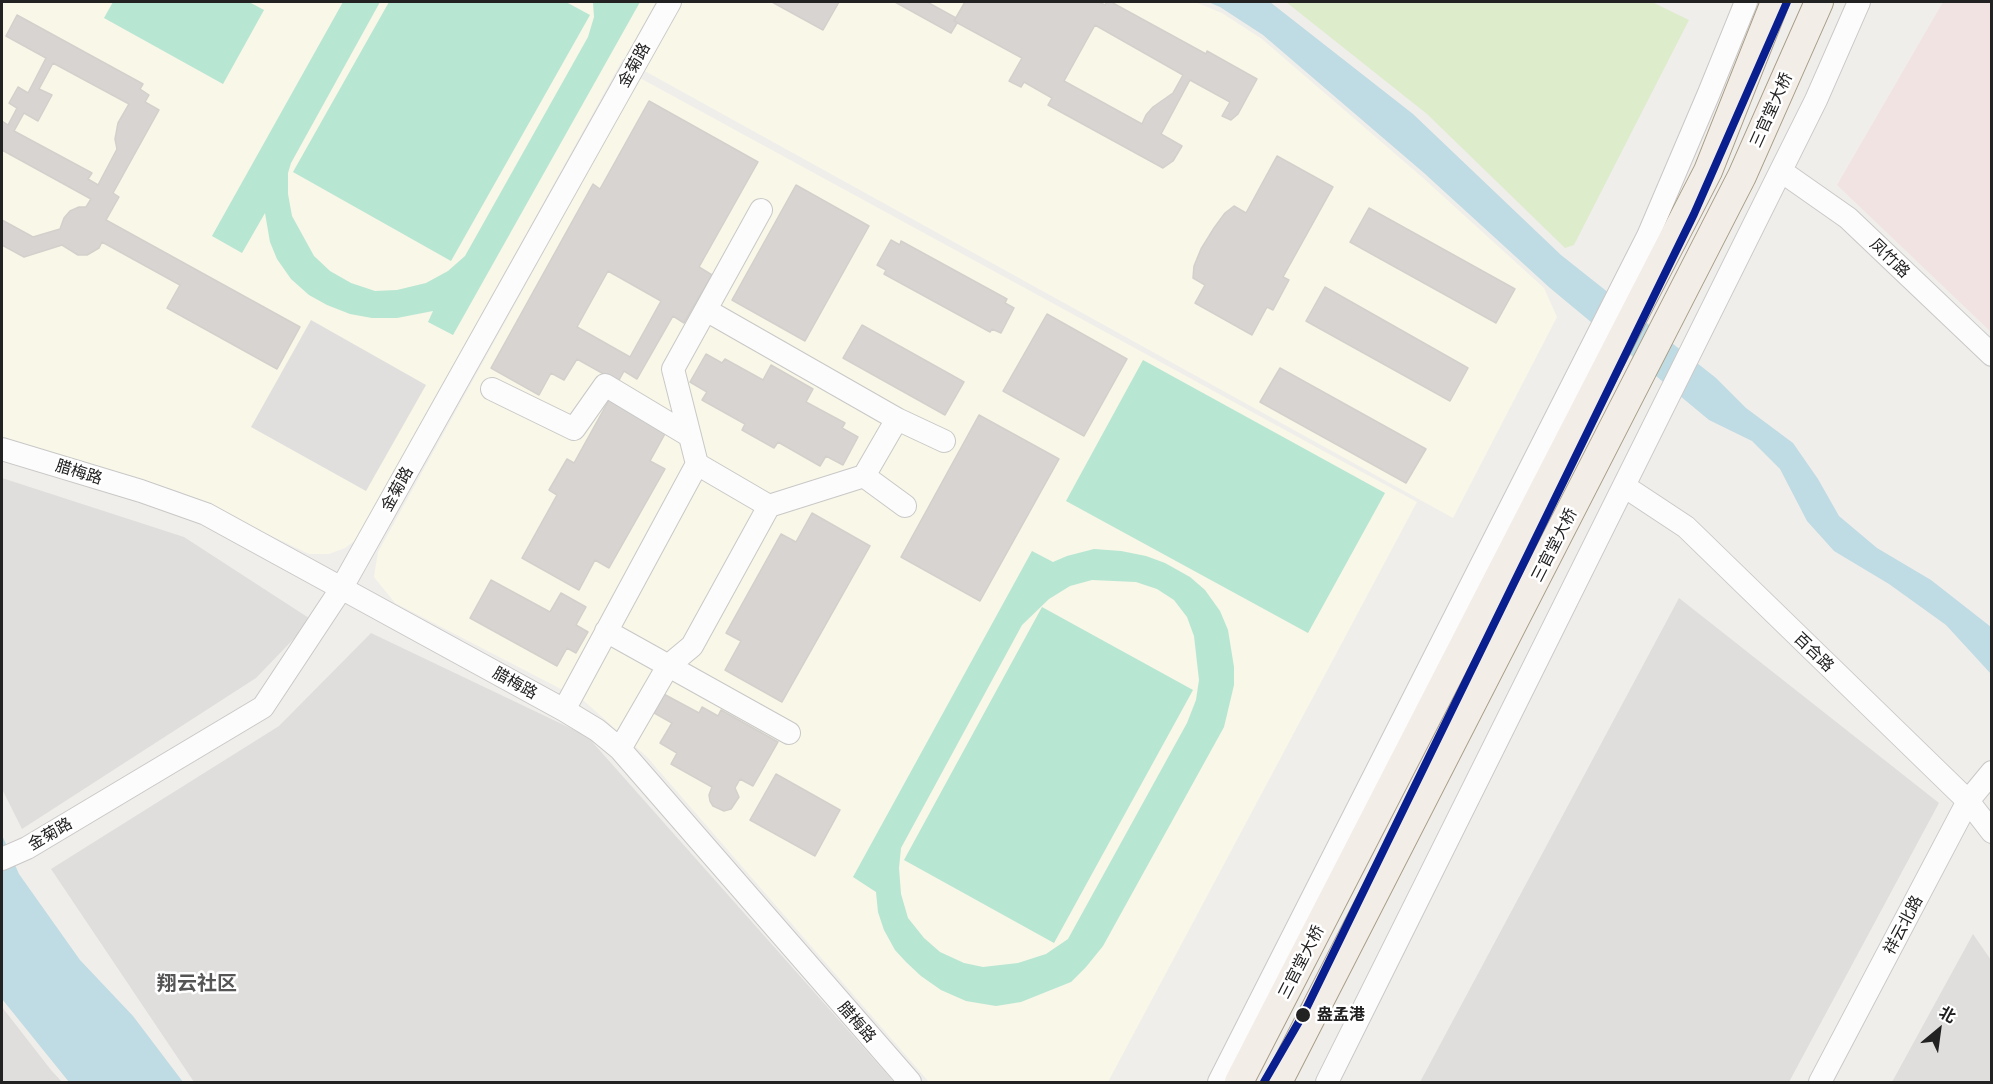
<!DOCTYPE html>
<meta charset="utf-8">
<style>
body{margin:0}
#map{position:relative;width:1993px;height:1084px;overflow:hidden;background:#f0eeeb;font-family:Barlow,"Noto Sans SC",sans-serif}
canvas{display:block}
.frame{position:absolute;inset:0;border:3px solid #222;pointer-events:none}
.north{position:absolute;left:1909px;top:1000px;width:60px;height:60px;-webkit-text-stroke:4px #fff;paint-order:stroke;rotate:29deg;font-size:16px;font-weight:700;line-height:24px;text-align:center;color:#222}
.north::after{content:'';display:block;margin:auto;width:21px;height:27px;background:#222;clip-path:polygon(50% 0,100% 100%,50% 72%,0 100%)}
</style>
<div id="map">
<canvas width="1993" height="1084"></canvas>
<div class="frame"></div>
<div class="north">北</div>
</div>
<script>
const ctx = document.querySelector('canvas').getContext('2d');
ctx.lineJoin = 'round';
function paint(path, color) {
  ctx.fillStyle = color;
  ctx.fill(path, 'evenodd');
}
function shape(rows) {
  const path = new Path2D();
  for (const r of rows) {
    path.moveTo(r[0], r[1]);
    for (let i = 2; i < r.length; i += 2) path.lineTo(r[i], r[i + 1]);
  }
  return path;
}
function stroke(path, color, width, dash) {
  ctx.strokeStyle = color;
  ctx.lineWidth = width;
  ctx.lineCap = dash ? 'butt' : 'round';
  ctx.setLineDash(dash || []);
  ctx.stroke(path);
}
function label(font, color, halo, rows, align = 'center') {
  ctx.font = font + ' Barlow,"Noto Sans SC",sans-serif';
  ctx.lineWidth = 5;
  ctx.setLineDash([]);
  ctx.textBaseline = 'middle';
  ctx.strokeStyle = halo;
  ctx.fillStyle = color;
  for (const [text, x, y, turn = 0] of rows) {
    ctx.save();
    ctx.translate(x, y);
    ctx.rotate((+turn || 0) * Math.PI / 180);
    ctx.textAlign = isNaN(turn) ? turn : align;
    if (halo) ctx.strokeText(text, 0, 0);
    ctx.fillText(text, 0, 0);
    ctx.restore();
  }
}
paint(shape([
 [2,478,184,537,312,620,256,678,22,829,2,789],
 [1679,598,1939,803,1789,1082,1420,1082],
 [371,633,587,736,894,1082,194,1082,51,869,279,726],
 [1973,934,1991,960,1991,1082,1892,1082],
 [2,1007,51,1070,62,1082,2,1082]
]), '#dfdedc');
paint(shape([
 [1943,2,1991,2,1991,332,1837,185]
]), '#f1e3e1');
paint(shape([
 [2,2,1195,2,1222,13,1262,39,1422,177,1544,288,1557,317,1453,518,623,59,357,539,345,548,329,554,309,554,178,491,2,437],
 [640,78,1417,502,1108,1082,929,1082,647,757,584,701,395,603,374,577,378,552]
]), '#f8f7e8');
paint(shape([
 [1286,2,1652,2,1689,20,1574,245,1565,248,1427,114]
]), '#ddeccb');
paint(shape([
 [113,2,249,2,264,10,223,84,104,18],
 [343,2,380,2,291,163,288,173,288,194,292,216,314,256,330,271,351,283,375,291,397,290,426,283,448,271,465,256,588,37,594,17,593,2,640,2,453,335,428,322,433,311,397,318,372,318,350,314,327,305,309,295,291,279,277,259,270,242,265,213,242,253,212,236],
 [389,2,566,2,590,15,451,261,293,172],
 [1143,360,1385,493,1308,633,1066,501],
 [1094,549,1121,551,1146,556,1165,563,1190,577,1205,590,1220,611,1228,630,1234,667,1234,685,1224,727,1103,946,1086,967,1071,982,1021,1002,996,1006,966,1001,941,990,921,976,906,962,895,950,884,930,878,912,876,892,853,877,1032,551,1053,562,1067,556],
 [1092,580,1136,582,1157,589,1174,600,1187,617,1194,636,1199,680,1196,700,1187,723,1068,939,1046,954,1018,963,983,967,964,963,940,952,924,938,908,918,901,894,899,868,901,848,1022,625,1049,599,1070,586],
 [1042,607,1193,690,1054,943,904,860]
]), '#b7e6d2');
paint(shape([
 [311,320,426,385,366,491,251,427]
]), '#e0dfde');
paint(shape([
 [1208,2,1270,2,1413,114,1561,255,1716,378,1746,408,1793,443,1818,479,1839,516,1877,548,1931,580,1991,627,1991,674,1946,625,1889,584,1834,551,1807,521,1780,469,1752,441,1709,420,1550,288,1424,173,1263,35,1220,7],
 [2,835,19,874,80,960,133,1016,183,1082,69,1082,2,999]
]), '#bfdbe3');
const building = shape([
 [772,2,839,2,823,30,772,2],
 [895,2,927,2,956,18,954,21,957,23,951,33,895,2],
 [965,2,1099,2,1105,5,1107,2,1111,2,1206,54,1207,51,1257,79,1238,114,1231,120,1222,116,1230,102,1190,80,1161,134,1182,146,1173,161,1163,168,1048,105,1052,98,1024,82,1021,87,1009,81,1022,58,954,21,965,2],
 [1095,25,1183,75,1173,93,1153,107,1146,115,1142,124,1064,81,1095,25],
 [17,15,143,84,140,89,149,95,145,102,159,110,113,193,119,197,106,220,300,327,277,369,167,308,180,285,102,242,99,248,87,255,78,255,62,245,24,257,2,245,2,220,33,237,60,229,64,218,70,211,79,207,86,207,91,199,2,150,2,121,8,125,17,108,9,103,18,87,28,93,46,58,6,36,17,15],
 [53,63,129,104,118,123,115,139,117,149,98,185,88,179,92,173,14,131,24,113,38,121,52,95,39,89,53,63],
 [649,101,758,162,699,267,712,275,684,323,673,316,637,379,624,371,618,382,577,359,564,380,551,373,539,395,491,368,593,184,600,189,649,101],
 [608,271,661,301,630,357,577,327,608,271],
 [1277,156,1333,187,1283,277,1289,280,1273,310,1267,307,1252,335,1195,303,1205,285,1193,278,1194,266,1201,249,1214,228,1225,213,1234,206,1246,213,1277,156],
 [796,185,869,226,805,341,732,300,796,185],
 [1369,208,1515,289,1496,323,1350,242,1369,208],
 [891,240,900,245,901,241,1007,299,1005,303,1014,308,1001,333,992,329,990,332,884,274,886,270,877,265,891,240],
 [1325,287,1468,368,1450,401,1306,321,1325,287],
 [1047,314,1127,359,1084,436,1003,391,1047,314],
 [862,325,964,382,945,415,843,358,862,325],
 [706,354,722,363,725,359,763,380,771,365,813,389,806,402,845,423,842,428,858,437,843,465,826,456,820,466,778,442,774,448,742,430,745,424,702,400,707,392,690,382,706,354],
 [1280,368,1426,449,1406,483,1260,402,1280,368],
 [609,400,666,432,650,461,665,469,609,568,595,560,579,590,522,558,557,495,549,490,567,459,574,463,609,400],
 [979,415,1059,459,980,601,901,557,979,415],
 [812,513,870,546,782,702,725,670,741,641,726,633,781,534,796,542,812,513],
 [491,580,550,612,561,593,586,607,576,625,588,632,576,653,567,648,557,666,470,618,491,580],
 [660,692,699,713,702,707,718,716,721,710,778,742,753,786,740,779,735,788,739,797,731,809,724,811,713,806,710,801,709,795,712,787,671,764,677,753,660,743,672,723,649,710,660,692],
 [776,774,840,810,815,856,750,820,776,774]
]);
paint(building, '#d7d4d2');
stroke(building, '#d3d0cc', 1.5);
const minor = shape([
 [1781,171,1848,218,1992,355],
 [706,310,897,419,944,441],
 [492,389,574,429,605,385,690,436],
 [2,449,141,491,206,514,564,710,597,730,620,749,910,1082],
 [697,464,673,369,761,210],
 [864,476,905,506],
 [1624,486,1686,527,1968,801,1992,832],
 [769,506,864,476,897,419],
 [606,631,789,733],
 [564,710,697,464,769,506,692,646,668,666,620,749],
 [2,859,27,848,263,707,341,589,670,2],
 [1219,1082,1648,236,1709,93,1746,2],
 [1327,1082,1816,100,1859,2],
 [1820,1082,1968,801,1992,772]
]);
const major = shape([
 [1239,1082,1708,171,1775,2],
 [1278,1082,1742,176,1819,2]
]);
stroke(minor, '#c9c8c7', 24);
stroke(major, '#a79c86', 30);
stroke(minor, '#fdfcfc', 22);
stroke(major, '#f3ede7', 28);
stroke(shape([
 [1264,1082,1304,1013,1694,214,1787,2]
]), '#091f8f', 8);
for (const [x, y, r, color] of [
 [1303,1015,8,"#222"]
]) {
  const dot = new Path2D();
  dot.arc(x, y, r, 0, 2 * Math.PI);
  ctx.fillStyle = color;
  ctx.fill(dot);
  stroke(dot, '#fff', 2);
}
label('16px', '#222', '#fff', [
 ["金菊路",634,65,-61],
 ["三官堂大桥",1771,110,-66],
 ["凤竹路",1890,258,44],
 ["腊梅路",79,472,17],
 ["金菊路",397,489,-61],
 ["三官堂大桥",1554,545,-63],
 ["百合路",1814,652,44],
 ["腊梅路",515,683,29],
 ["金菊路",50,834,-30],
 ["祥云北路",1903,925,-62],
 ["三官堂大桥",1301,962,-63],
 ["腊梅路",857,1022,49]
]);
label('bold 16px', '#222', '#fff', [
 ["盎孟港",1317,1015]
], 'left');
label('bold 20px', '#555', '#fff', [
 ["翔云社区",197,983]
]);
</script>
